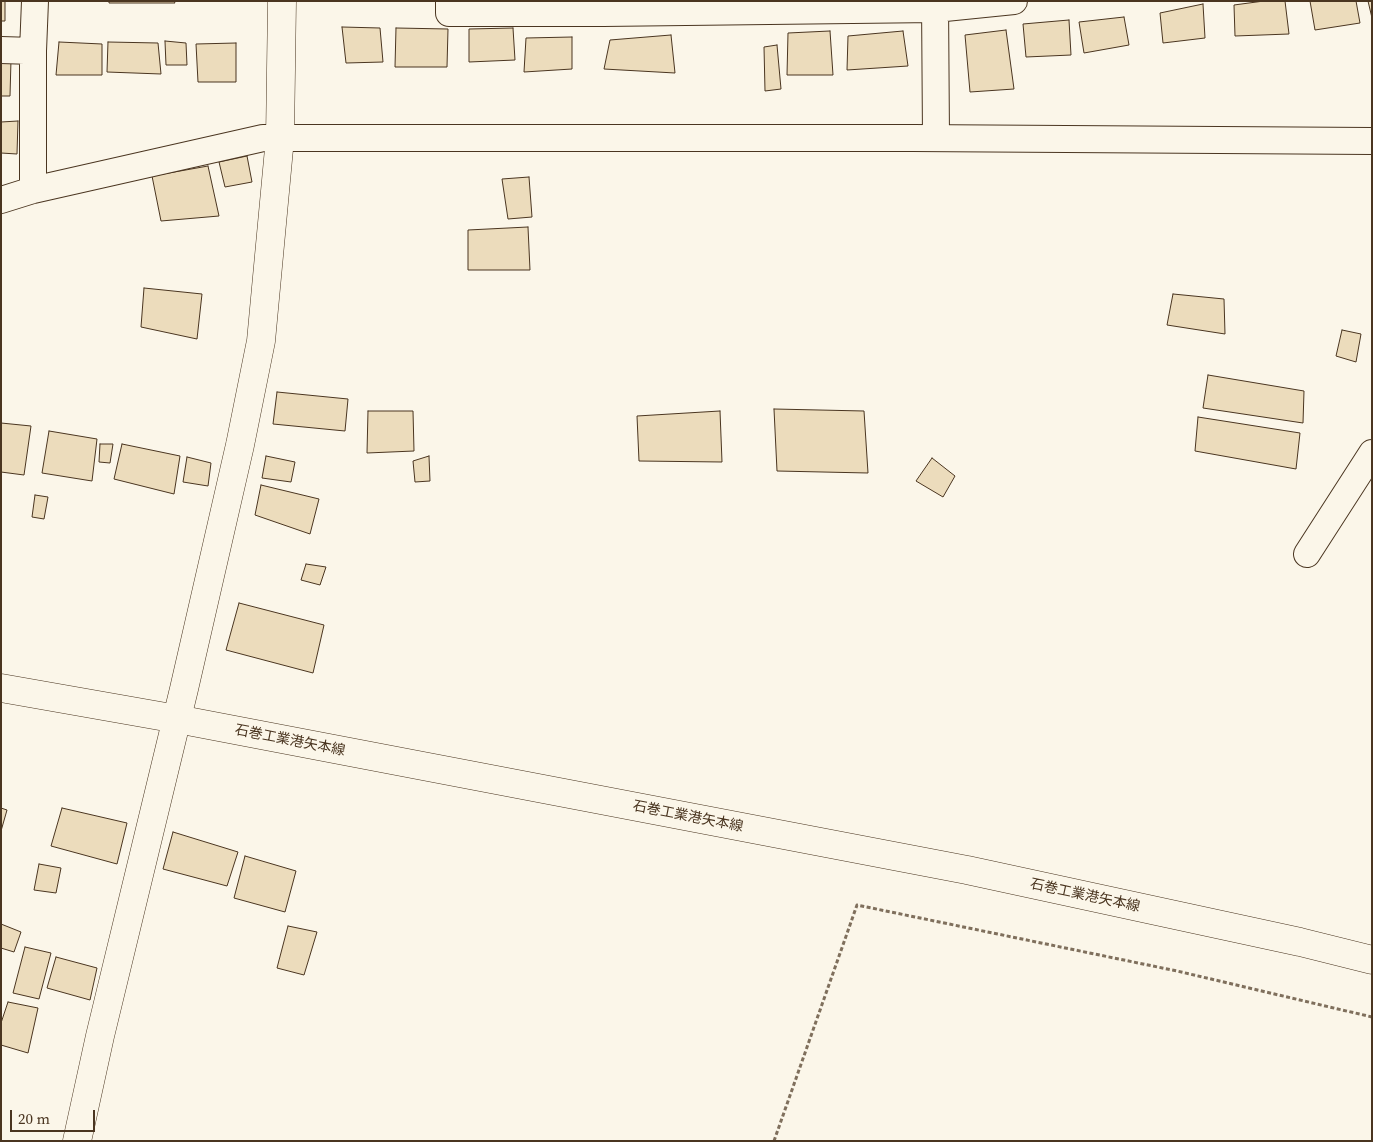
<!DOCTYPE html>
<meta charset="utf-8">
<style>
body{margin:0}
#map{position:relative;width:1373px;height:1142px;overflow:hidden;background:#fbf6e9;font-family:"Source Serif 4",serif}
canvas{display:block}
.frame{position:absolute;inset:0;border:2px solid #4a3520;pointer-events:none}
.scale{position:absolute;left:10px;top:1110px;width:85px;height:22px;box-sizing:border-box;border:2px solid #4a3520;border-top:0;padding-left:6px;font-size:15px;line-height:18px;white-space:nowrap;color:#4a3520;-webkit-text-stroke:4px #fbf6e9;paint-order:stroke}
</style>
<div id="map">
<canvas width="1373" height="1142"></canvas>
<div class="frame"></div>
<div class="scale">20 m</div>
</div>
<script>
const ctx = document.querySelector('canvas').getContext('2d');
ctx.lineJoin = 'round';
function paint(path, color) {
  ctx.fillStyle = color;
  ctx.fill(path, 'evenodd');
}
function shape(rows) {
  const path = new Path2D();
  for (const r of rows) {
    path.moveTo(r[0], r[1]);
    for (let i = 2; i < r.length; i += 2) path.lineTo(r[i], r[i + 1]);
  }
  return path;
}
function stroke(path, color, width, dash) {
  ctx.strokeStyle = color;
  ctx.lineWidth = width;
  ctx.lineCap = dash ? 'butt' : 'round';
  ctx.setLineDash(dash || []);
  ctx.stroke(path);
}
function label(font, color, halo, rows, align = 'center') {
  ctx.font = font + ' "Source Serif 4","Noto Sans JP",serif';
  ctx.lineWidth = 4;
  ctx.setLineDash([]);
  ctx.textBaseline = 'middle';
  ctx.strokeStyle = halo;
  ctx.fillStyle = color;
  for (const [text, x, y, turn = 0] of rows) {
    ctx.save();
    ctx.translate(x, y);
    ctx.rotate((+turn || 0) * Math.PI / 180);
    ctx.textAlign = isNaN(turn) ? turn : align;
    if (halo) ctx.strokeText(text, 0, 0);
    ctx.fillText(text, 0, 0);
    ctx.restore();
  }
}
const building = shape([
 [1,1,5,1,5,21,1,21,1,1],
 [109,1,174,1,175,3,109,3,109,1],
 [1264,1,1285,1,1289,34,1235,36,1234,5,1264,1],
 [1310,1,1356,1,1360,23,1315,30,1310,1],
 [1368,1,1372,1,1372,18,1368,1],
 [1203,4,1205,38,1163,43,1160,13,1203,4],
 [1124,17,1129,45,1084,53,1079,22,1124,17],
 [1069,20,1071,55,1026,57,1023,24,1069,20],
 [342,27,380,28,383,62,346,63,342,27],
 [396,28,448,29,447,67,395,67,396,28],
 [513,28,515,60,469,62,469,29,513,28],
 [1006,30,1014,89,970,92,965,35,1006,30],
 [830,31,833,75,787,75,788,33,830,31],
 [903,31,908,66,847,70,848,36,903,31],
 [671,35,675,73,604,69,610,40,671,35],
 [572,37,572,69,524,72,526,38,572,37],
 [165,41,186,43,187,65,166,65,165,41],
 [59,42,102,44,102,75,56,75,59,42],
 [108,42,158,43,161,74,107,72,108,42],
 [236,43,236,82,198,82,196,44,236,43],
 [777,45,781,89,765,91,764,47,777,45],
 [1,60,11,60,10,96,1,96,1,60],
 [18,121,17,154,1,153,1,122,18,121],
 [247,156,252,182,225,187,219,162,247,156],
 [208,166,219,216,161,221,152,176,208,166],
 [529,177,532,217,508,219,502,179,529,177],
 [528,227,530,270,468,270,468,230,528,227],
 [144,288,202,294,197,339,141,327,144,288],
 [1173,294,1224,299,1225,334,1167,325,1173,294],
 [1342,330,1361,334,1356,362,1336,356,1342,330],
 [1208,375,1304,391,1303,423,1203,408,1208,375],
 [277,392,348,399,345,431,273,424,277,392],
 [774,409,864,411,868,473,777,471,774,409],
 [368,411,413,411,414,451,367,453,368,411],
 [720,411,722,462,639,461,637,416,720,411],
 [1198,417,1300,433,1296,469,1195,451,1198,417],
 [1,423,31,426,24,475,1,472,1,423],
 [49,431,97,439,92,481,42,473,49,431],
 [100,444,113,444,110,463,99,462,100,444],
 [122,444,180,456,174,494,114,479,122,444],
 [266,456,295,462,291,482,262,478,266,456],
 [429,456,430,481,415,482,413,461,429,456],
 [187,457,211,463,208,486,183,482,187,457],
 [932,458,955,476,943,497,916,481,932,458],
 [261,485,319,499,310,534,255,515,261,485],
 [35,495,48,497,44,519,32,517,35,495],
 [306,564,326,567,320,585,301,580,306,564],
 [239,603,324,625,313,673,226,650,239,603],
 [1,808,7,810,1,831,1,808],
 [62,808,127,823,117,864,51,846,62,808],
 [173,832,238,852,227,886,163,869,173,832],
 [245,856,296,871,285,912,234,898,245,856],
 [39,864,61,868,56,893,34,890,39,864],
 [1,924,21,932,14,952,1,948,1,924],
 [288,926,317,932,304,975,277,968,288,926],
 [25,947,51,953,39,999,13,993,25,947],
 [56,957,97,968,90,1000,47,988,56,957],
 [8,1002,38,1008,28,1053,1,1045,1,1023,8,1002]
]);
paint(building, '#ecdcbc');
stroke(building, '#4a3520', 1);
const street = shape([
 [449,1,449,13,603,13,935,9,1014,1],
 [935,1,936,138],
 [1,50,33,51,33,190],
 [33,51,35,1],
 [1,200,33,190,263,138,913,138,1372,141],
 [1307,554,1372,453]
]);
const secondary = shape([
 [1,688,177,719,967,870,1300,942,1372,960],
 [77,1141,100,1036,184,689,240,445,261,341,280,138,282,1]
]);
stroke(street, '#4a3520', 28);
stroke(secondary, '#4a3520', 29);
stroke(shape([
 [774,1141,857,905,1177,971,1372,1017]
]), '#7f6f5c', 3, [4, 2.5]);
stroke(street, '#fbf6e9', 26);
stroke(secondary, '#fbf6e9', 28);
label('14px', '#4a3520', '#fbf6e9', [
 ["石巻工業港矢本線",290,741,11],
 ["石巻工業港矢本線",688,817,11],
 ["石巻工業港矢本線",1085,896,12]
]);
</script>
